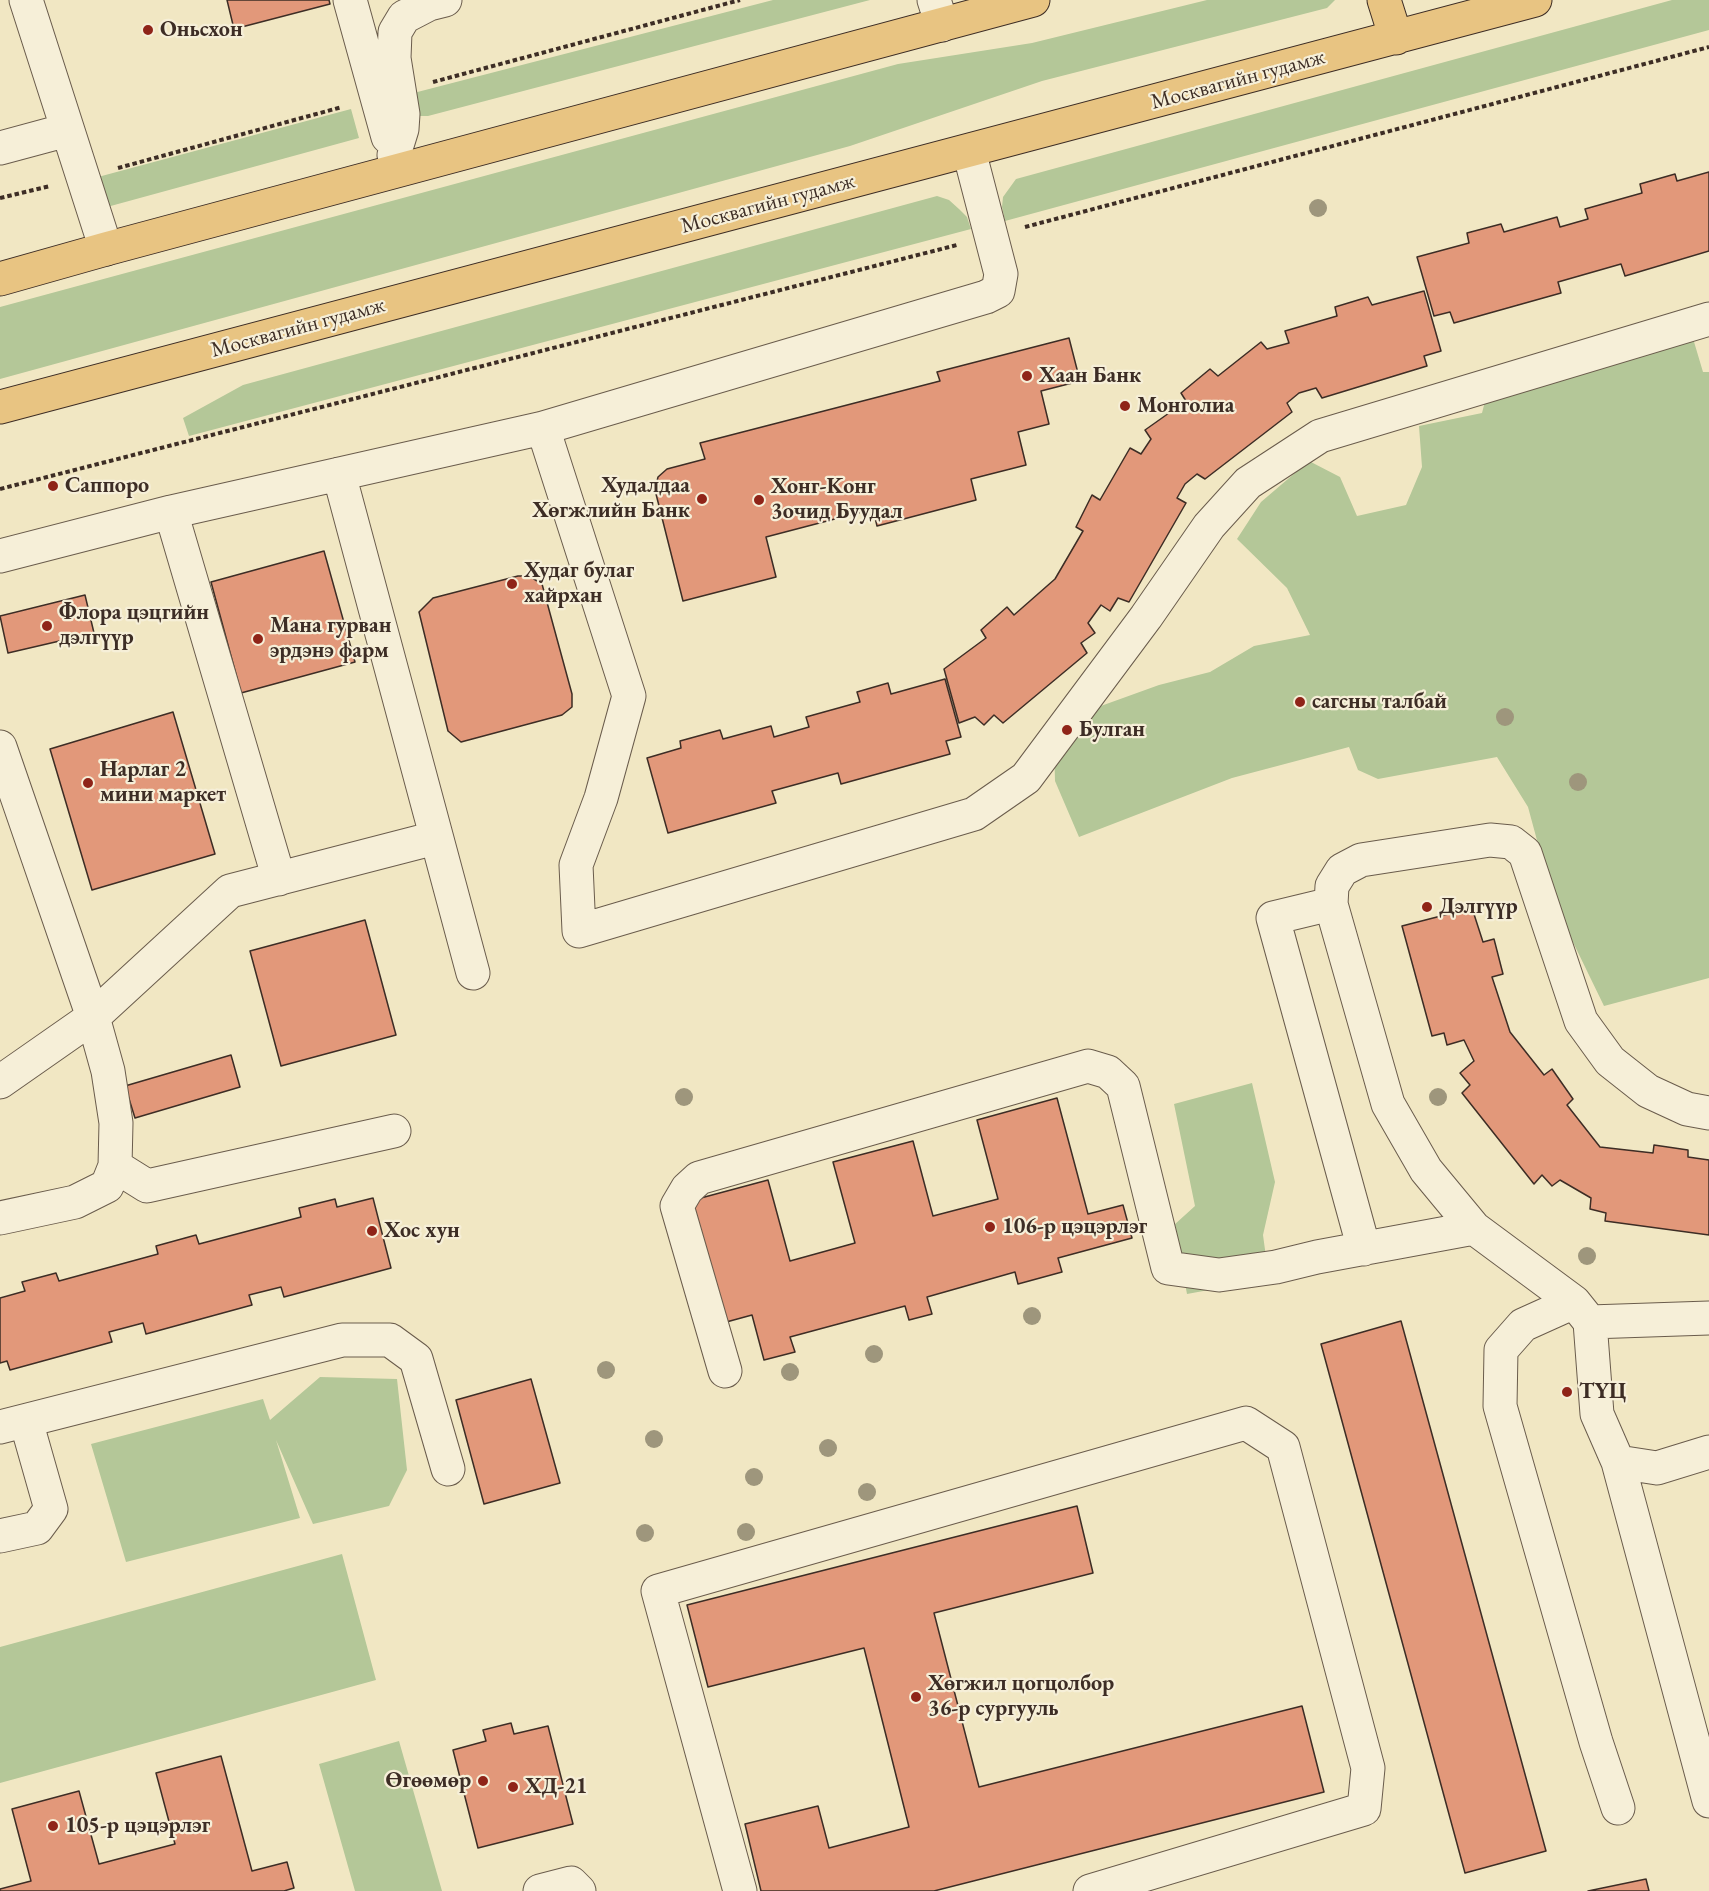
<!DOCTYPE html>
<meta charset="utf-8">
<style>
body{margin:0}
canvas{display:block;background:#f1e7c3}
</style>
<canvas width="1709" height="1891"></canvas>
<script>
const ctx = document.querySelector('canvas').getContext('2d');
ctx.lineJoin = 'round';
function paint(path, color) {
  ctx.fillStyle = color;
  ctx.fill(path, 'evenodd');
}
function shape(rows) {
  const path = new Path2D();
  for (const r of rows) {
    path.moveTo(r[0], r[1]);
    for (let i = 2; i < r.length; i += 2) path.lineTo(r[i], r[i + 1]);
  }
  return path;
}
function stroke(path, color, width, dash) {
  ctx.strokeStyle = color;
  ctx.lineWidth = width;
  ctx.lineCap = dash ? 'butt' : 'round';
  ctx.setLineDash(dash || []);
  ctx.stroke(path);
}
function label(font, color, halo, rows, align = 'center') {
  ctx.font = font + ' "EB Garamond",serif';
  ctx.lineWidth = 4.5;
  ctx.setLineDash([]);
  ctx.textBaseline = 'middle';
  ctx.strokeStyle = halo;
  ctx.fillStyle = color;
  for (const [text, x, y, turn = 0] of rows) {
    ctx.save();
    ctx.translate(x, y);
    ctx.rotate((+turn || 0) * Math.PI / 180);
    ctx.textAlign = isNaN(turn) ? turn : align;
    if (halo) ctx.strokeText(text, 0, 0);
    ctx.fillText(text, 0, 0);
    ctx.restore();
  }
}
paint(shape([
 [773,0,870,0,428,116,415,116,402,96],
 [1207,0,1335,0,1327,8,1042,81,850,146,0,379,0,307,898,64,1032,43],
 [1672,0,1709,0,1709,30,1005,221,1002,207,1003,197,1016,179],
 [351,109,359,138,107,207,98,177],
 [937,196,949,200,959,209,967,217,971,229,189,436,183,418,243,385],
 [1689,325,1703,372,1709,372,1709,978,1604,1006,1554,903,1528,807,1497,757,1378,779,1358,770,1349,747,1232,778,1079,837,1055,781,1054,743,1087,711,1159,685,1210,672,1254,646,1310,635,1287,588,1237,539,1261,502,1309,461,1340,477,1357,516,1406,505,1422,467,1419,426,1482,413,1493,370],
 [1252,1083,1275,1182,1263,1235,1269,1279,1187,1294,1174,1225,1195,1206,1174,1104],
 [320,1377,397,1379,407,1470,389,1506,313,1524,276,1440,300,1518,126,1562,91,1444,263,1399,270,1420],
 [342,1554,376,1680,0,1783,0,1647],
 [399,1741,442,1891,355,1891,319,1764]
]), '#b4c798');
const building = shape([
 [227,0,329,0,330,4,234,29,227,0],
 [1709,172,1709,251,1625,276,1621,264,1558,282,1561,293,1454,323,1450,312,1434,316,1417,257,1469,243,1467,233,1501,224,1504,232,1557,217,1560,227,1588,219,1585,209,1642,193,1640,184,1675,174,1677,181,1709,172],
 [1424,291,1441,351,1424,356,1427,366,1322,398,1316,388,1299,393,1287,403,1292,412,1205,479,1197,474,1185,484,1177,498,1186,503,1129,602,1118,598,1110,611,1101,605,1088,623,1095,633,1081,643,1087,653,1003,723,994,715,984,725,975,717,959,723,944,669,986,638,981,630,1007,607,1014,615,1055,579,1083,531,1076,527,1092,495,1100,500,1130,448,1141,454,1151,439,1145,430,1186,401,1181,393,1210,369,1218,376,1261,342,1267,349,1289,343,1285,331,1337,316,1335,307,1368,297,1372,305,1424,291],
 [1069,338,1080,381,1041,391,1049,424,1018,432,1026,465,971,479,976,500,877,526,873,509,766,537,776,577,683,601,655,490,658,477,667,469,705,459,700,443,940,381,937,372,1069,338],
 [324,551,355,662,241,693,211,582,324,551],
 [518,576,529,576,542,584,572,694,572,707,562,715,461,742,448,731,419,612,433,598,518,576],
 [85,595,94,633,8,653,0,616,85,595],
 [945,679,961,737,946,741,950,754,841,784,838,773,772,791,776,803,668,833,647,758,681,748,680,741,720,730,723,739,771,726,774,737,809,727,806,717,860,702,857,692,888,683,891,694,945,679],
 [173,712,215,854,92,890,50,749,173,712],
 [1472,908,1483,942,1494,939,1503,974,1492,977,1510,1032,1544,1075,1552,1069,1573,1099,1567,1105,1600,1147,1653,1153,1654,1145,1688,1150,1688,1157,1709,1160,1709,1235,1605,1221,1606,1213,1590,1209,1591,1198,1560,1180,1552,1186,1542,1175,1534,1184,1462,1093,1470,1085,1460,1073,1474,1061,1464,1040,1447,1045,1444,1033,1432,1036,1402,926,1472,908],
 [365,920,396,1035,281,1066,250,951,365,920],
 [231,1055,240,1087,135,1118,125,1086,231,1055],
 [1057,1098,1088,1214,1123,1205,1132,1238,1058,1258,1062,1272,1018,1284,1015,1272,927,1297,932,1314,909,1320,905,1306,790,1337,795,1352,764,1360,752,1315,719,1324,686,1202,768,1180,790,1261,855,1243,833,1162,913,1141,933,1216,998,1199,977,1120,1057,1098],
 [373,1198,391,1268,284,1297,281,1287,249,1295,252,1305,146,1334,143,1323,109,1332,112,1342,10,1370,7,1361,0,1363,0,1298,25,1291,22,1282,56,1273,59,1281,158,1254,156,1246,196,1235,199,1244,301,1217,299,1208,335,1199,337,1207,373,1198],
 [1401,1321,1546,1851,1465,1873,1321,1344,1401,1321],
 [531,1379,560,1483,484,1504,456,1400,531,1379],
 [1077,1506,1093,1573,934,1613,979,1787,1302,1706,1324,1792,934,1891,761,1891,745,1824,818,1806,829,1848,909,1827,864,1648,708,1687,687,1605,1077,1506],
 [511,1723,514,1734,548,1726,573,1824,478,1848,453,1750,486,1741,483,1730,511,1723],
 [221,1756,252,1871,287,1862,294,1888,284,1891,0,1891,0,1889,31,1881,12,1809,79,1791,99,1864,175,1844,156,1773,221,1756],
 [1646,1879,1649,1891,1588,1891,1646,1879]
]);
paint(building, '#e2987a');
stroke(building, '#3d2d25', 1.5);
const minor = shape([
 [26,0,106,249],
 [350,0,388,137],
 [934,0,942,25],
 [0,148,67,130],
 [394,155,402,129,403,114,394,58,395,32,404,17,429,4,445,0],
 [543,428,629,696,601,798,576,865,579,931,974,814,1026,778,1146,617,1209,526,1248,483,1320,436,1709,319],
 [339,474,473,973],
 [171,512,279,879],
 [0,556,171,512,543,428,986,297,998,291,1001,274,969,151],
 [0,747,93,1017,108,1071,116,1123,115,1166,107,1186,75,1202,0,1218],
 [1331,904,1273,918,1364,1249],
 [0,1082,93,1017,230,891,435,838],
 [1709,1113,1687,1109,1648,1091,1610,1061,1581,1021,1525,853,1511,842,1490,840,1361,860,1342,870,1332,886,1331,904,1388,1104,1426,1170,1474,1228,1574,1302,1590,1322,1709,1318],
 [115,1166,147,1186,394,1131],
 [1574,1302,1523,1325,1501,1350,1500,1406,1596,1742,1618,1808],
 [1590,1322,1597,1414,1618,1462,1657,1468,1709,1452],
 [725,1371,677,1206,687,1189,699,1178,1088,1066,1108,1072,1123,1086,1168,1268,1219,1275,1276,1267,1317,1257,1474,1228],
 [0,1427,342,1340,390,1340,416,1359,448,1469],
 [1618,1462,1709,1801],
 [0,1536,37,1528,51,1509,26,1421],
 [540,1891,571,1883,579,1891],
 [740,1891,658,1591,1246,1423,1283,1447,1368,1768,1364,1809,1090,1891]
]);
const highway = shape([
 [1384,0,1396,38],
 [0,279,106,249,1033,0],
 [0,407,1535,0]
]);
stroke(minor, '#6a5c4c', 35);
stroke(highway, '#3d2d25', 35);
stroke(shape([
 [433,82,740,0],
 [118,168,342,107],
 [0,198,50,186],
 [1025,227,1709,47],
 [0,489,957,245]
]), '#3d2d25', 4, [4.5, 3]);
stroke(minor, '#f6efd8', 33);
stroke(highway, '#e8c482', 33);
ctx.fillStyle = '#9e967c';
for (const [x, y] of [
 [1318,208],
 [1505,717],
 [1578,782],
 [684,1097],
 [1438,1097],
 [1587,1256],
 [1032,1316],
 [874,1354],
 [606,1370],
 [790,1372],
 [654,1439],
 [828,1448],
 [754,1477],
 [867,1492],
 [746,1532],
 [645,1533]
]) {
  ctx.beginPath();
  ctx.arc(x, y, 9, 0, 2 * Math.PI);
  ctx.fill();
}
for (const [x, y, r, color] of [
 [148,30,6,"#8f2418"],
 [1027,376,6,"#8f2418"],
 [1125,406,6,"#8f2418"],
 [53,486,6,"#8f2418"],
 [702,499,6,"#8f2418"],
 [759,500,6,"#8f2418"],
 [512,584,6,"#8f2418"],
 [47,626,6,"#8f2418"],
 [258,639,6,"#8f2418"],
 [1300,702,6,"#8f2418"],
 [1067,730,6,"#8f2418"],
 [88,783,6,"#8f2418"],
 [1427,907,6,"#8f2418"],
 [990,1227,6,"#8f2418"],
 [372,1231,6,"#8f2418"],
 [1567,1392,6,"#8f2418"],
 [916,1697,6,"#8f2418"],
 [483,1781,6,"#8f2418"],
 [513,1787,6,"#8f2418"],
 [53,1826,6,"#8f2418"]
]) {
  const dot = new Path2D();
  dot.arc(x, y, r, 0, 2 * Math.PI);
  ctx.fillStyle = color;
  ctx.fill(dot);
  stroke(dot, '#f6efd8', 2);
}
label('bold 22px', '#3d2d25', '#f6efd8', [
 ["Оньсхон",160,30],
 ["Хаан Банк",1039,376],
 ["Монголиа",1137,406],
 ["Саппоро",65,486],
 ["Худалдаа",690,486,"right"],
 ["Хөгжлийн Банк",690,511,"right"],
 ["Хонг-Kонг",771,487],
 ["3очид Буудал",771,512],
 ["Худаг булаг",524,571],
 ["хайрхан",524,596],
 ["Флора цэцгийн",59,613],
 ["дэлгүүр",59,638],
 ["Мана гурван",270,626],
 ["эрдэнэ фарм",270,651],
 ["сагсны талбай",1312,702],
 ["Булган",1079,730],
 ["Нарлаг 2",100,770],
 ["мини маркет",100,795],
 ["Дэлгүүр",1439,907],
 ["106-р цэцэрлэг",1002,1227],
 ["Хос хун",384,1231],
 ["ТҮЦ",1579,1392],
 ["Хөгжил цогцолбор",928,1684],
 ["36-р сургууль",928,1709],
 ["Өгөөмөр",471,1781,"right"],
 ["ХД-21",525,1787],
 ["105-р цэцэрлэг",65,1826]
], 'left');
label('22px', '#3d2d25', '#f6efd8', [
 ["Москвагийн гудамж",1238,80,-15],
 ["Москвагийн гудамж",768,204,-15],
 ["Москвагийн гудамж",298,328,-15]
]);
</script>
